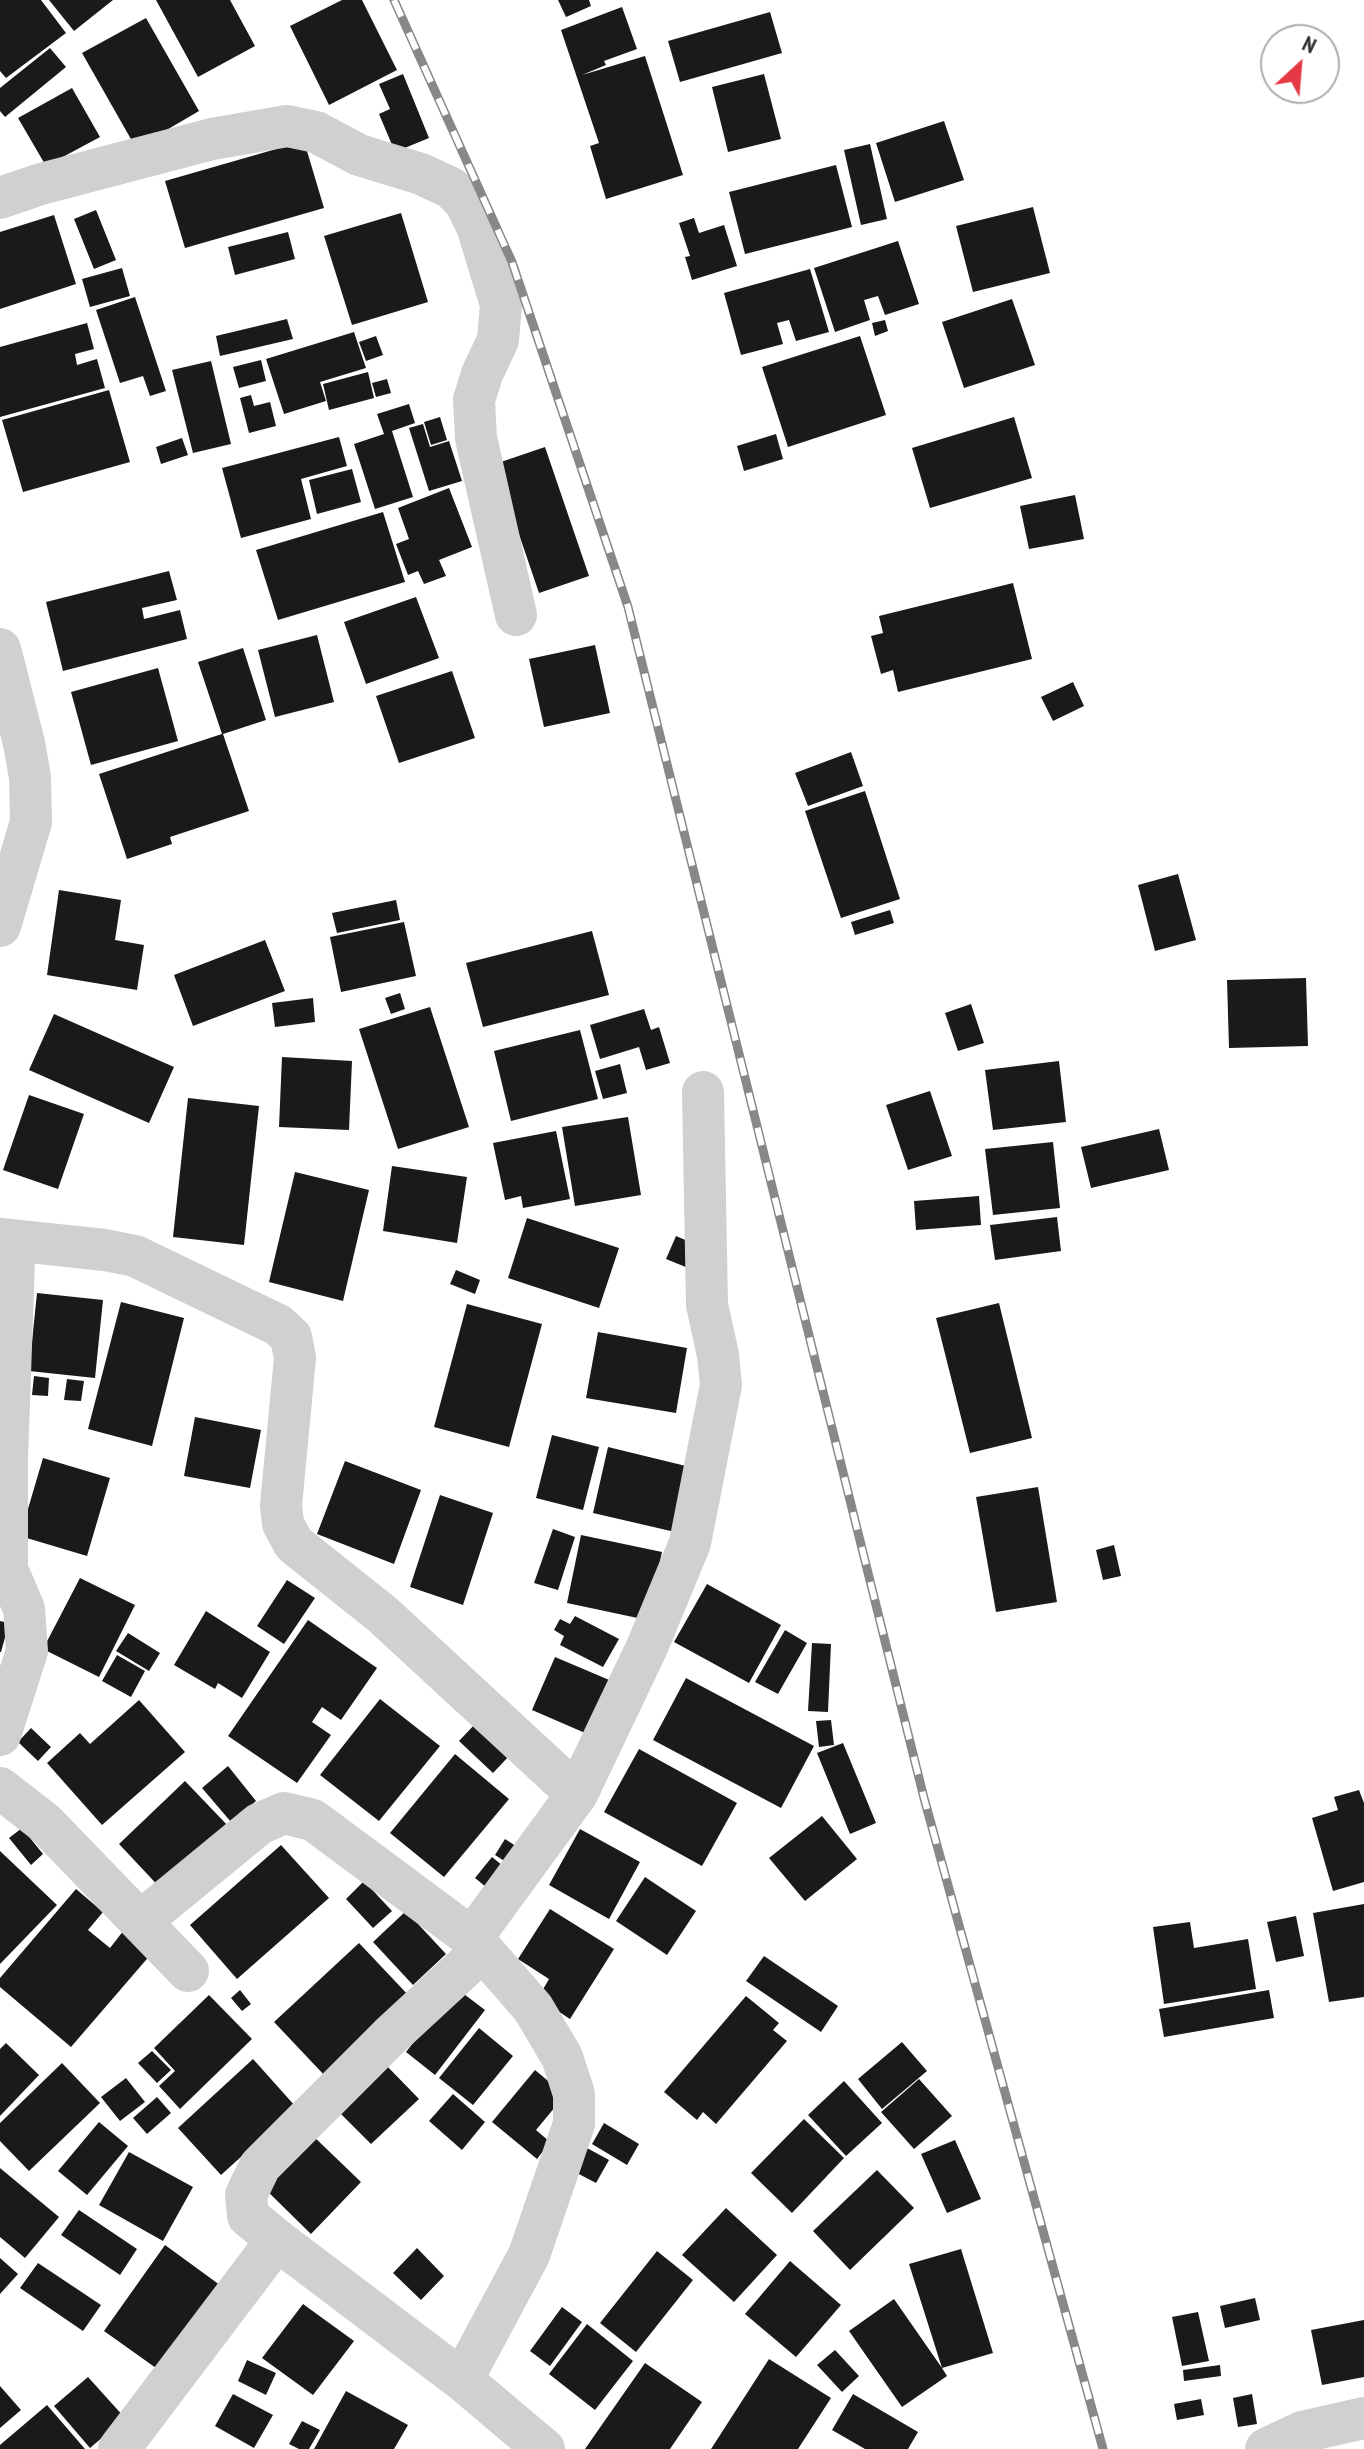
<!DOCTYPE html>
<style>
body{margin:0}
#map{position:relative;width:1364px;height:2449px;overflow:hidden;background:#fff;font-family:"PT Sans Narrow",sans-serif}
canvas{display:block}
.north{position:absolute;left:1260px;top:24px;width:80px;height:80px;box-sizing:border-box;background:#fff;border:2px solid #adadad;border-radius:50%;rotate:26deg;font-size:22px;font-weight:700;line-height:32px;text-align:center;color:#333}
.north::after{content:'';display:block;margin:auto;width:28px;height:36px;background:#e63946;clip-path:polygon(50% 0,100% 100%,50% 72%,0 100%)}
</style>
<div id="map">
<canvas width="1364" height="2449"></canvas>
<div class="north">N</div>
</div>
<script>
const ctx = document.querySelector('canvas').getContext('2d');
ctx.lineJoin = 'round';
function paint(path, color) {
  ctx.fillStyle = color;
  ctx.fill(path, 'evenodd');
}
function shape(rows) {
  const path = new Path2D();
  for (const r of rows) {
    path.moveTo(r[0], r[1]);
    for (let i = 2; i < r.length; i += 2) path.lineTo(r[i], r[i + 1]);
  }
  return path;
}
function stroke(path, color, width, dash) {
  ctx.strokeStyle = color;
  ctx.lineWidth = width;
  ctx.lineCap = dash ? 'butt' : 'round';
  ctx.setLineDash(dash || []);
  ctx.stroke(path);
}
paint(shape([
 [0,0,41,0,66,33,6,78,0,71],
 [49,0,113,0,74,31],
 [156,0,230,0,255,46,198,77],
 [342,0,362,0,397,70,329,105,290,26],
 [558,0,589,0,591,6,566,17],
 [622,7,637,49,604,61,606,65,582,75,645,56,683,175,606,199,590,146,599,143,561,30],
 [770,12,782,53,680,82,668,41],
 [146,18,199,111,136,148,82,53],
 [50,48,66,67,5,117,0,111,0,88],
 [403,74,429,138,395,152,379,114,390,109,379,84],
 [764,74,781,139,728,152,712,87],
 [72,88,100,137,46,166,18,118],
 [944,121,964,180,895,202,876,143],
 [304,141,324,208,185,248,165,181],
 [870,144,887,219,861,225,844,150],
 [836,165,852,227,745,254,729,192],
 [1033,207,1050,273,973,292,956,226],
 [96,210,116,260,94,269,74,219],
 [401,213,428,302,352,325,324,236],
 [54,215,76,284,0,309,0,232],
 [694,218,699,233,724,225,737,266,692,280,685,257,690,256,679,223],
 [288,232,295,259,235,275,228,247],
 [898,241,919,304,885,315,878,296,864,300,870,320,835,332,814,268],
 [122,268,130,296,90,307,82,279],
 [810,269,829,332,796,341,789,320,777,323,783,344,741,355,724,293],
 [135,297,166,391,150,396,143,376,120,383,96,310],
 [1012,299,1035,365,964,388,942,322],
 [287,319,293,339,220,356,216,336],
 [885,320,888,331,875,336,872,323],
 [87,323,94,349,75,354,77,365,97,359,105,388,0,417,0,347],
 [354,332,366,368,320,382,326,401,284,414,266,359],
 [376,336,383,355,366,361,359,342],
 [860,336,886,415,788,447,762,367],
 [261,360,266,381,239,388,233,367],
 [211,361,231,444,193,453,172,370],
 [368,372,374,398,329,410,323,384],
 [387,379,391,393,376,397,372,383],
 [109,390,130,462,23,492,2,420],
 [251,395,254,406,270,402,276,426,249,433,240,398],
 [409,404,415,423,392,431,413,497,375,509,354,444,384,434,377,414],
 [440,417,447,440,431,445,424,422],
 [1014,417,1032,478,930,508,912,448],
 [423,424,430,447,449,441,462,481,429,491,409,428],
 [776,434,783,459,744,471,737,446],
 [339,437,347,466,301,479,311,519,241,538,222,468],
 [182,438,188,455,161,464,156,447],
 [545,447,589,576,539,593,495,464],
 [352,469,361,502,317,514,309,480],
 [449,488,472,547,439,560,446,576,424,584,418,571,408,575,396,544,409,539,398,508],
 [1075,495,1084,539,1029,549,1020,506],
 [383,512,405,582,278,620,256,550],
 [169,571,177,600,142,608,144,619,180,610,187,639,63,671,46,602],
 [1013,583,1032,659,898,692,893,670,881,674,871,636,883,633,879,616],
 [416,597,439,658,366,684,344,622],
 [317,635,334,702,275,717,258,650],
 [595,645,610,713,544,727,529,659],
 [243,648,266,720,223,734,249,811,170,837,172,844,127,859,99,774,222,734,198,662],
 [158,668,178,741,91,765,71,692],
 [452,671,475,738,399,763,376,696],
 [1073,682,1084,706,1053,721,1041,697],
 [851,752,863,786,808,806,795,773],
 [865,791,900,899,841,918,805,811],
 [1178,874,1196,940,1155,951,1138,885],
 [59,890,121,900,115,940,144,945,137,990,47,975],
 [396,900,400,920,337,933,332,913],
 [890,910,894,923,855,935,851,922],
 [404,922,416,976,341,992,330,937],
 [592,931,609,995,483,1027,466,963],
 [265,940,285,991,193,1026,174,975],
 [1306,978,1308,1046,1229,1048,1227,980],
 [400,993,405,1009,391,1014,385,998],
 [313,998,315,1022,275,1027,272,1003],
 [971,1004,984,1043,958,1051,945,1013],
 [430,1007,469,1127,398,1149,359,1029],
 [644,1009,651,1030,659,1027,670,1063,646,1070,639,1047,600,1059,590,1025],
 [54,1014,174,1067,149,1123,29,1070],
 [580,1030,598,1099,511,1121,494,1051],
 [282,1057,352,1061,349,1130,279,1127],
 [1059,1061,1066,1122,993,1130,985,1070],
 [620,1064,627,1093,603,1099,595,1071],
 [930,1091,952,1156,908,1170,886,1105],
 [29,1095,84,1114,58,1189,3,1170],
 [188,1098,259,1106,244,1245,173,1237],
 [628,1117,641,1195,575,1206,562,1127],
 [1159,1129,1169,1170,1091,1188,1081,1147],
 [556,1131,570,1199,523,1208,521,1196,505,1200,493,1143],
 [1053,1142,1060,1208,993,1215,985,1149],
 [392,1166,467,1177,457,1243,383,1231],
 [295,1172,369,1190,343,1301,269,1282],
 [979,1196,981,1225,916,1230,914,1201],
 [1057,1217,1061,1251,995,1260,990,1225],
 [527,1218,619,1248,599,1308,508,1278],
 [676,1236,702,1247,693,1270,666,1259],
 [456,1270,480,1280,475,1294,450,1284],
 [37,1293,103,1300,95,1378,29,1371],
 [121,1302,184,1318,152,1446,88,1429],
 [999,1303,1032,1438,970,1453,936,1318],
 [467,1304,542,1324,509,1447,434,1427],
 [598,1332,687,1348,676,1413,586,1398],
 [34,1376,49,1378,48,1396,32,1395],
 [67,1379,84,1381,81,1401,64,1400],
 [195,1417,261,1430,250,1488,184,1476],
 [552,1435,599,1447,583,1510,536,1498],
 [608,1447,690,1467,675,1532,593,1513],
 [43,1458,110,1478,87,1556,20,1536],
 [345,1461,421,1490,394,1564,317,1534],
 [1038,1487,1057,1602,996,1612,976,1497],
 [440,1495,493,1513,463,1605,410,1587],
 [553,1529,575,1537,558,1590,534,1583],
 [581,1535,662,1552,647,1620,567,1603],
 [1114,1545,1121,1576,1103,1580,1096,1550],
 [80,1578,135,1605,99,1677,43,1649],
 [287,1580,315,1598,284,1644,257,1626],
 [707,1584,781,1625,749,1683,674,1642],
 [206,1611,270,1652,242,1698,218,1683,215,1689,174,1665],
 [575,1616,619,1639,603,1667,560,1645,564,1636,554,1630,560,1619,570,1624],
 [308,1620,377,1668,341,1720,322,1707,312,1722,331,1735,297,1783,228,1736],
 [0,1621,9,1623,1,1652,0,1652],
 [785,1630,807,1643,778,1694,755,1682],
 [128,1633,160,1653,149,1671,116,1651],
 [812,1643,831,1644,828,1712,808,1711],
 [117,1655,145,1671,131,1697,102,1681],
 [555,1657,614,1682,592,1736,532,1710],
 [686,1678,814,1746,781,1808,653,1740],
 [380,1699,440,1746,379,1821,320,1775],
 [139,1700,185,1752,102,1825,47,1763,80,1733,90,1744],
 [831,1720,834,1745,819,1747,816,1721],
 [476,1723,510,1755,493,1773,459,1741],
 [31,1728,51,1747,38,1761,18,1742],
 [843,1743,876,1823,850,1834,817,1753],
 [639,1749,737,1803,702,1866,604,1812],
 [455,1754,509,1799,444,1877,390,1833],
 [228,1766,256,1801,231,1822,202,1788],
 [185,1781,231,1829,165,1893,119,1844],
 [1359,1790,1364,1803,1364,1882,1333,1891,1312,1818,1338,1810,1334,1797],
 [822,1816,857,1859,805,1901,769,1858],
 [22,1828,43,1854,31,1865,9,1838],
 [580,1829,640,1862,609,1919,549,1885],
 [505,1839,519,1848,509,1864,495,1855],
 [281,1845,329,1898,237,1979,190,1925],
 [0,1851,57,1905,0,1964],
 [492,1857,514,1875,497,1896,475,1878],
 [645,1877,696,1911,667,1955,616,1921],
 [364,1881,392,1911,373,1928,346,1899],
 [76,1889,103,1912,88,1930,110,1948,124,1930,152,1953,71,2047,0,1987,0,1978],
 [1364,1904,1364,1997,1329,2002,1313,1913],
 [550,1909,614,1949,570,2019,538,1998,549,1979,518,1959],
 [406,1911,446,1954,413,1985,373,1942],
 [1296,1916,1304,1956,1276,1962,1267,1922],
 [1190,1922,1194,1948,1248,1939,1256,1989,1164,2004,1153,1927],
 [359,1943,411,1998,326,2077,274,2022],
 [764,1956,838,2006,821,2032,746,1981],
 [456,1988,485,2010,435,2075,406,2052],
 [240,1990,251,2004,242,2011,231,1998],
 [1269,1990,1274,2018,1164,2037,1159,2009],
 [209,1995,252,2039,180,2109,159,2086,175,2071,154,2048],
 [746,1996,779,2023,773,2030,787,2041,716,2124,703,2112,697,2120,664,2092],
 [479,2028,513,2056,473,2105,439,2078],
 [902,2042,927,2071,882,2109,858,2079],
 [6,2043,39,2075,0,2116,0,2049],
 [152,2051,171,2070,157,2083,138,2063],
 [253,2059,296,2107,221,2175,178,2128],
 [62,2063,100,2103,29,2171,0,2141,0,2123],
 [385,2064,419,2099,371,2144,337,2110],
 [535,2070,565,2095,536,2130,550,2142,537,2159,492,2122],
 [126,2078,145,2102,120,2121,101,2097],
 [919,2079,952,2116,914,2149,881,2112],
 [844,2081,882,2123,846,2156,808,2115],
 [453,2094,485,2122,462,2150,429,2121],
 [157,2097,171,2113,147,2134,133,2118],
 [804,2119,844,2158,792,2213,751,2173],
 [99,2122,128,2146,87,2195,58,2171],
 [604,2123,639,2144,627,2165,592,2144],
 [309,2132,361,2182,311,2234,259,2183],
 [955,2140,981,2199,947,2213,921,2154],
 [587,2148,609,2160,596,2183,575,2172],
 [129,2152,193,2187,163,2241,99,2205],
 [0,2168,59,2217,25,2258,0,2237],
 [877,2170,914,2208,850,2270,813,2231],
 [726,2208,777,2255,734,2302,682,2255],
 [79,2210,137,2249,120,2275,61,2235],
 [165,2245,224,2288,163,2373,104,2331],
 [417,2248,444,2276,421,2300,393,2273],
 [961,2249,993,2353,942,2368,947,2376,902,2407,849,2331,894,2299,942,2368,909,2264],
 [657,2251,693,2280,636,2352,600,2323],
 [0,2258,18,2274,0,2294],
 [790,2261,841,2305,796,2357,745,2314],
 [38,2263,101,2305,83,2331,20,2288],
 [1255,2298,1260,2320,1225,2328,1220,2306],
 [303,2304,354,2341,313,2395,262,2358],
 [562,2307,582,2322,550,2366,530,2351],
 [1198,2312,1209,2361,1182,2366,1172,2317],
 [1364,2320,1364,2377,1322,2385,1311,2330],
 [587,2324,633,2361,595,2410,549,2374],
 [835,2350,859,2376,842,2392,817,2365],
 [769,2359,831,2398,798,2449,711,2449],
 [247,2360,276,2373,266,2395,238,2381],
 [645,2363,702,2402,670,2449,585,2449],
 [1220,2365,1221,2376,1184,2381,1183,2370],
 [88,2377,125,2418,90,2448,54,2406],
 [0,2386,21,2410,0,2428],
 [346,2391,408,2425,394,2449,314,2449],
 [233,2394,273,2415,254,2448,215,2426],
 [853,2394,918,2432,908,2449,865,2449,832,2430],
 [1252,2394,1257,2424,1238,2427,1233,2398],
 [1201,2399,1204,2415,1177,2420,1174,2404],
 [47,2405,85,2449,0,2449,0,2445],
 [302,2421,320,2430,309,2449,299,2449,289,2444]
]), '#1a1a1a');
stroke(shape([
 [0,198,41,184,212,139,287,126,316,132,359,155,421,174,451,188,465,202,477,226,501,305,498,340,482,374,474,400,476,438,516,615],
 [0,649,24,743,30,777,31,822,0,926],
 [0,1239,105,1250,135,1256,278,1325,291,1337,295,1358,281,1505,283,1524,294,1544,382,1614,577,1794],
 [0,1244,14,1260,7,1460,7,1569,24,1609,27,1651,0,1735],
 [0,1788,45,1823,188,1971],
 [141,1921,259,1824,284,1813,313,1820,472,1938,533,2008,562,2057,574,2094,574,2124,529,2255,462,2380],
 [472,1938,577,1794,647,1647,690,1543,721,1385,718,1355,707,1305,703,1092],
 [483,1950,390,2036,260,2166,246,2195,248,2216,277,2240,462,2380,544,2449],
 [119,2449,277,2240],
 [1266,2449,1302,2432,1364,2418]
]), '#d0d0d0', 42);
const rail = shape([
 [394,0,512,262,628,607,924,1798,1103,2449]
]);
stroke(rail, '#888', 9);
stroke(rail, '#fff', 6, [18]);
</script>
